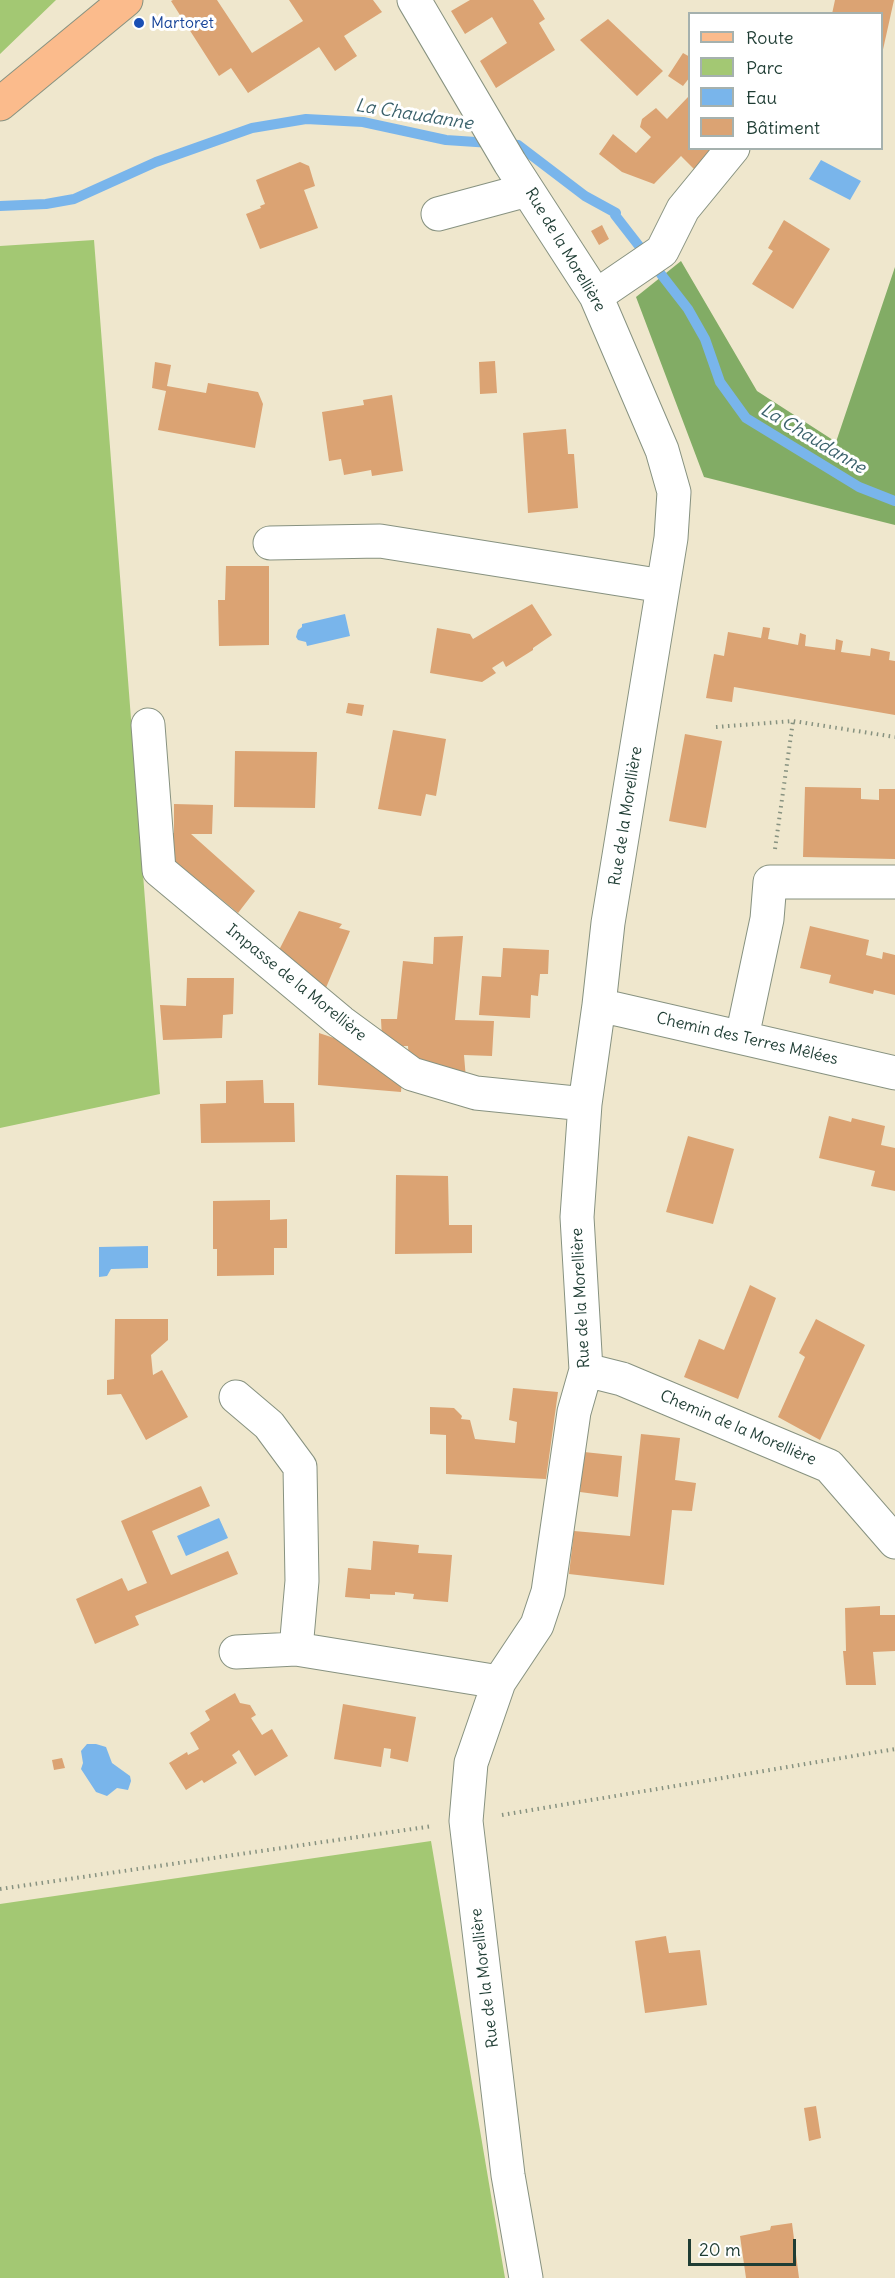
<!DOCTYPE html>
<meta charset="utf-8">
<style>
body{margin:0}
#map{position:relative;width:895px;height:2278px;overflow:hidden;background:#efe7cd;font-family:Delius,sans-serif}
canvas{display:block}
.legend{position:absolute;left:688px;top:12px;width:195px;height:138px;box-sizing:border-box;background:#fff;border:2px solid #a5b1ae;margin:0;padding:8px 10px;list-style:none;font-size:18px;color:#1f3d34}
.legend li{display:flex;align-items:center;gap:12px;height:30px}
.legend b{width:30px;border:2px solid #a5b1ae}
.scale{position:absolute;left:688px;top:2239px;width:108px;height:27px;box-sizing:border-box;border:3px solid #1f3d34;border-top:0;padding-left:8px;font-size:18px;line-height:21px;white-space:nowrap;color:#1f3d34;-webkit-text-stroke:4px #fff;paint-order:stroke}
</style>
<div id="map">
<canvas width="895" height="2278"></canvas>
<ul class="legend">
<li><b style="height:8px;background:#fbbb8c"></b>Route</li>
<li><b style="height:16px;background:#a3c873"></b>Parc</li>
<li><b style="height:16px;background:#79b5eb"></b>Eau</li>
<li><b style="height:16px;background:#dba373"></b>Bâtiment</li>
</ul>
<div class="scale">20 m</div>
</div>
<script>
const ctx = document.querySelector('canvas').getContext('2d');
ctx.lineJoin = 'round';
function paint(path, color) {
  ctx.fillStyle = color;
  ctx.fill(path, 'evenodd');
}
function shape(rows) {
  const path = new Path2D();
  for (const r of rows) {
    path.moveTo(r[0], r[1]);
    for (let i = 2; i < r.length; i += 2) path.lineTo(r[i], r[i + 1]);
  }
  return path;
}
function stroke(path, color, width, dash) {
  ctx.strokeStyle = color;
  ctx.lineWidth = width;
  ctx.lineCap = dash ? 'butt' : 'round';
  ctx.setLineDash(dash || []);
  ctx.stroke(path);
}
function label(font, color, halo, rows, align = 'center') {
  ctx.font = font + ' Delius,sans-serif';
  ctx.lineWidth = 6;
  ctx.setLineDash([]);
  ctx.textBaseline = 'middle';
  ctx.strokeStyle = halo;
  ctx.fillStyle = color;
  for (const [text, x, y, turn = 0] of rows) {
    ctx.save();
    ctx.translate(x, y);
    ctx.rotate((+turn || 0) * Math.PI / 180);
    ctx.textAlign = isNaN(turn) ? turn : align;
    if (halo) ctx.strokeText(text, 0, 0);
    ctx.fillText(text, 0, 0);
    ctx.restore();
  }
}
paint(shape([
 [0,0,56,0,0,54],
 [94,240,160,1094,0,1128,0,246],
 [431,1841,505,2278,0,2278,0,1904]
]), '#a3c873');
paint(shape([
 [681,261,757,391,836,442,895,267,895,525,704,477,636,297]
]), '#82ac65');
paint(shape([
 [821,160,861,181,850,200,809,179],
 [345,614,350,636,307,646,306,642,298,640,296,637,298,630,302,627,302,624],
 [148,1246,148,1268,111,1269,107,1276,99,1277,99,1247],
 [219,1518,228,1538,186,1556,177,1536],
 [87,1744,96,1744,106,1747,112,1763,130,1776,131,1781,128,1790,117,1788,107,1796,96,1792,81,1769,83,1763,81,1751]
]), '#79b5eb');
stroke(shape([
 [506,144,518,145,585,196,616,213,615,215,688,309,705,339,720,382,746,418,859,487,895,501],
 [0,206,46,204,74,199,156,162,252,128,306,119,363,122,446,140,491,143]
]), '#79b5eb', 10);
paint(shape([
 [173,0,217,0,252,53,303,21,289,0,373,0,382,12,344,36,357,56,335,71,319,47,248,93,231,68,219,76,171,1],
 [470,0,533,0,545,19,539,23,555,50,496,88,480,61,507,43,492,17,465,34,451,11],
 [835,0,894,0,882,54,882,14,832,14],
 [608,19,663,71,637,96,580,40],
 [683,53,690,57,690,77,683,86,668,76],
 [688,97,690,148,714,148,695,170,681,156,654,184,622,172,599,154,613,134,636,153,651,137,640,127,642,119,656,108,667,119],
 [300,162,309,166,315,186,304,190,318,228,260,249,246,214,261,208,260,206,265,204,256,180],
 [784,220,830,249,793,309,752,284,773,251,768,248],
 [602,225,609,239,599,245,591,231],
 [495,361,497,393,480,394,479,362],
 [155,362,171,365,167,386,206,393,208,383,258,392,263,404,255,448,158,430,166,391,152,388],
 [392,395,403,471,372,476,371,470,344,475,341,459,329,461,322,412,364,405,363,400],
 [566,429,568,454,574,454,578,508,528,513,523,433],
 [226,566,269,566,269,645,219,646,218,600,225,600],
 [532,604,552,635,533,648,533,650,506,667,503,661,492,668,496,673,482,682,430,673,437,628,470,634,473,639],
 [763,627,770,628,768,639,798,645,800,633,806,635,805,646,835,650,836,639,843,641,841,652,870,656,871,648,890,652,889,660,895,661,895,715,734,687,732,702,706,698,714,654,724,656,728,632,761,638],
 [348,703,364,705,362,716,346,713],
 [393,730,446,739,436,796,426,794,421,816,378,809],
 [685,734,722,741,706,828,669,821],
 [235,751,317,752,315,808,234,807],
 [805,787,861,788,861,799,879,800,879,789,895,789,895,859,803,857],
 [174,804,213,805,212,834,191,834,255,891,238,913,165,853,168,833,174,833],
 [299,911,342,924,339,928,350,931,325,990,278,952],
 [810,926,869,940,866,955,882,959,883,952,895,955,895,995,874,990,873,994,829,983,831,975,800,968],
 [463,936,455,1020,494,1021,492,1056,464,1055,466,1079,409,1062,408,1046,397,1046,382,1039,381,1019,397,1019,403,961,433,964,434,937],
 [503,948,549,950,548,974,540,974,538,996,531,995,530,1018,479,1015,482,976,501,977],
 [187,978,234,978,233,1014,223,1015,222,1038,163,1040,160,1005,186,1006],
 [319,1033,361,1047,402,1078,401,1092,318,1085],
 [263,1080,264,1103,294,1103,295,1142,201,1143,200,1104,226,1103,226,1081],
 [829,1116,851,1122,852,1118,885,1126,881,1145,895,1148,895,1191,871,1186,875,1171,819,1158],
 [688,1136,734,1149,713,1224,666,1212],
 [396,1175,448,1176,449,1225,472,1225,472,1253,395,1254],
 [270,1200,270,1220,287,1219,287,1248,274,1248,274,1275,217,1276,217,1249,213,1249,213,1201],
 [750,1285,776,1298,738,1399,684,1377,699,1339,724,1350],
 [115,1319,168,1319,168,1340,151,1355,153,1375,162,1370,188,1417,146,1440,121,1394,107,1395,107,1380,114,1379],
 [816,1319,865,1345,820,1440,778,1417,805,1357,799,1353],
 [513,1388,558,1392,546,1479,446,1474,446,1435,430,1434,430,1407,454,1408,462,1416,461,1419,470,1420,475,1439,515,1443,517,1422,509,1420],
 [641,1434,680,1438,675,1480,696,1483,692,1511,672,1510,664,1585,569,1574,574,1531,630,1536],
 [584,1452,622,1456,618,1497,580,1492],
 [201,1486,210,1506,152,1531,171,1575,228,1551,238,1574,135,1616,139,1625,95,1644,76,1599,122,1578,128,1591,147,1583,121,1521],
 [373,1541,419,1545,418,1553,452,1555,448,1602,413,1599,414,1594,395,1592,395,1595,370,1594,370,1599,345,1597,348,1568,371,1570],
 [880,1606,880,1615,895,1615,895,1651,873,1652,876,1685,846,1685,843,1651,846,1651,845,1608],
 [235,1693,240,1703,250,1705,256,1715,251,1718,262,1735,272,1729,288,1756,255,1776,239,1750,232,1755,237,1763,204,1783,202,1780,186,1790,169,1763,187,1752,188,1755,199,1749,190,1733,210,1720,205,1711],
 [343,1704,416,1717,408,1762,390,1758,391,1749,384,1748,381,1767,334,1759],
 [62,1758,65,1768,54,1770,52,1760],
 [666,1936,669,1953,700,1950,707,2005,645,2013,635,1941],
 [816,2106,821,2138,809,2141,804,2108],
 [792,2223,799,2278,746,2278,740,2236,770,2230,771,2226]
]), '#dba373');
const minor = shape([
 [414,0,510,163,596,296,662,450,674,492,671,538,608,923,599,1005,585,1104,577,1217,586,1370,574,1412,548,1592,537,1625,499,1682,471,1763,466,1821,508,2175,526,2278],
 [438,214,527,190],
 [596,296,662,251,683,209,733,148],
 [270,543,380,541,663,586],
 [148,725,159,870,341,1022,412,1074,476,1093,585,1104],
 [599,1005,895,1073],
 [742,1037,767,919,770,882,895,882],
 [586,1370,622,1379,829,1466,895,1542],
 [236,1397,269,1425,300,1467,302,1581,296,1649],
 [236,1652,296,1649,499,1682]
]);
const major = shape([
 [0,104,126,0]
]);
stroke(minor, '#879280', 35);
stroke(major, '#879280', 35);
stroke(shape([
 [716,727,793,721,895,737],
 [775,849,793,721],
 [502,1815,895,1749],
 [0,1889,433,1826]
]), '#879280', 4, [1.5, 4.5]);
stroke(minor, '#fff', 33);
stroke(major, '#fbbb8c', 33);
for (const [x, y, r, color] of [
 [139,23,6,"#1a4fb4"]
]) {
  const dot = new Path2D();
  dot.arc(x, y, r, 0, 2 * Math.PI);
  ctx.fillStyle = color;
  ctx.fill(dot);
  stroke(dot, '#fff', 2);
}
label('16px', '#164399', '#fff', [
 ["Martoret",151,23]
], 'left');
label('16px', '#1f3d34', '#fff', [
 ["Rue de la Morellière",565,250,59],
 ["Rue de la Morellière",626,816,-81],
 ["Impasse de la Morellière",296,983,39],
 ["Chemin des Terres Mêlées",747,1039,13],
 ["Rue de la Morellière",581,1298,-93],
 ["Chemin de la Morellière",738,1428,23],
 ["Rue de la Morellière",485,1978,-97]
]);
label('italic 18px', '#3a616b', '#fff', [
 ["La Chaudanne",414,115,9],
 ["La Chaudanne",813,439,31]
]);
</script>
